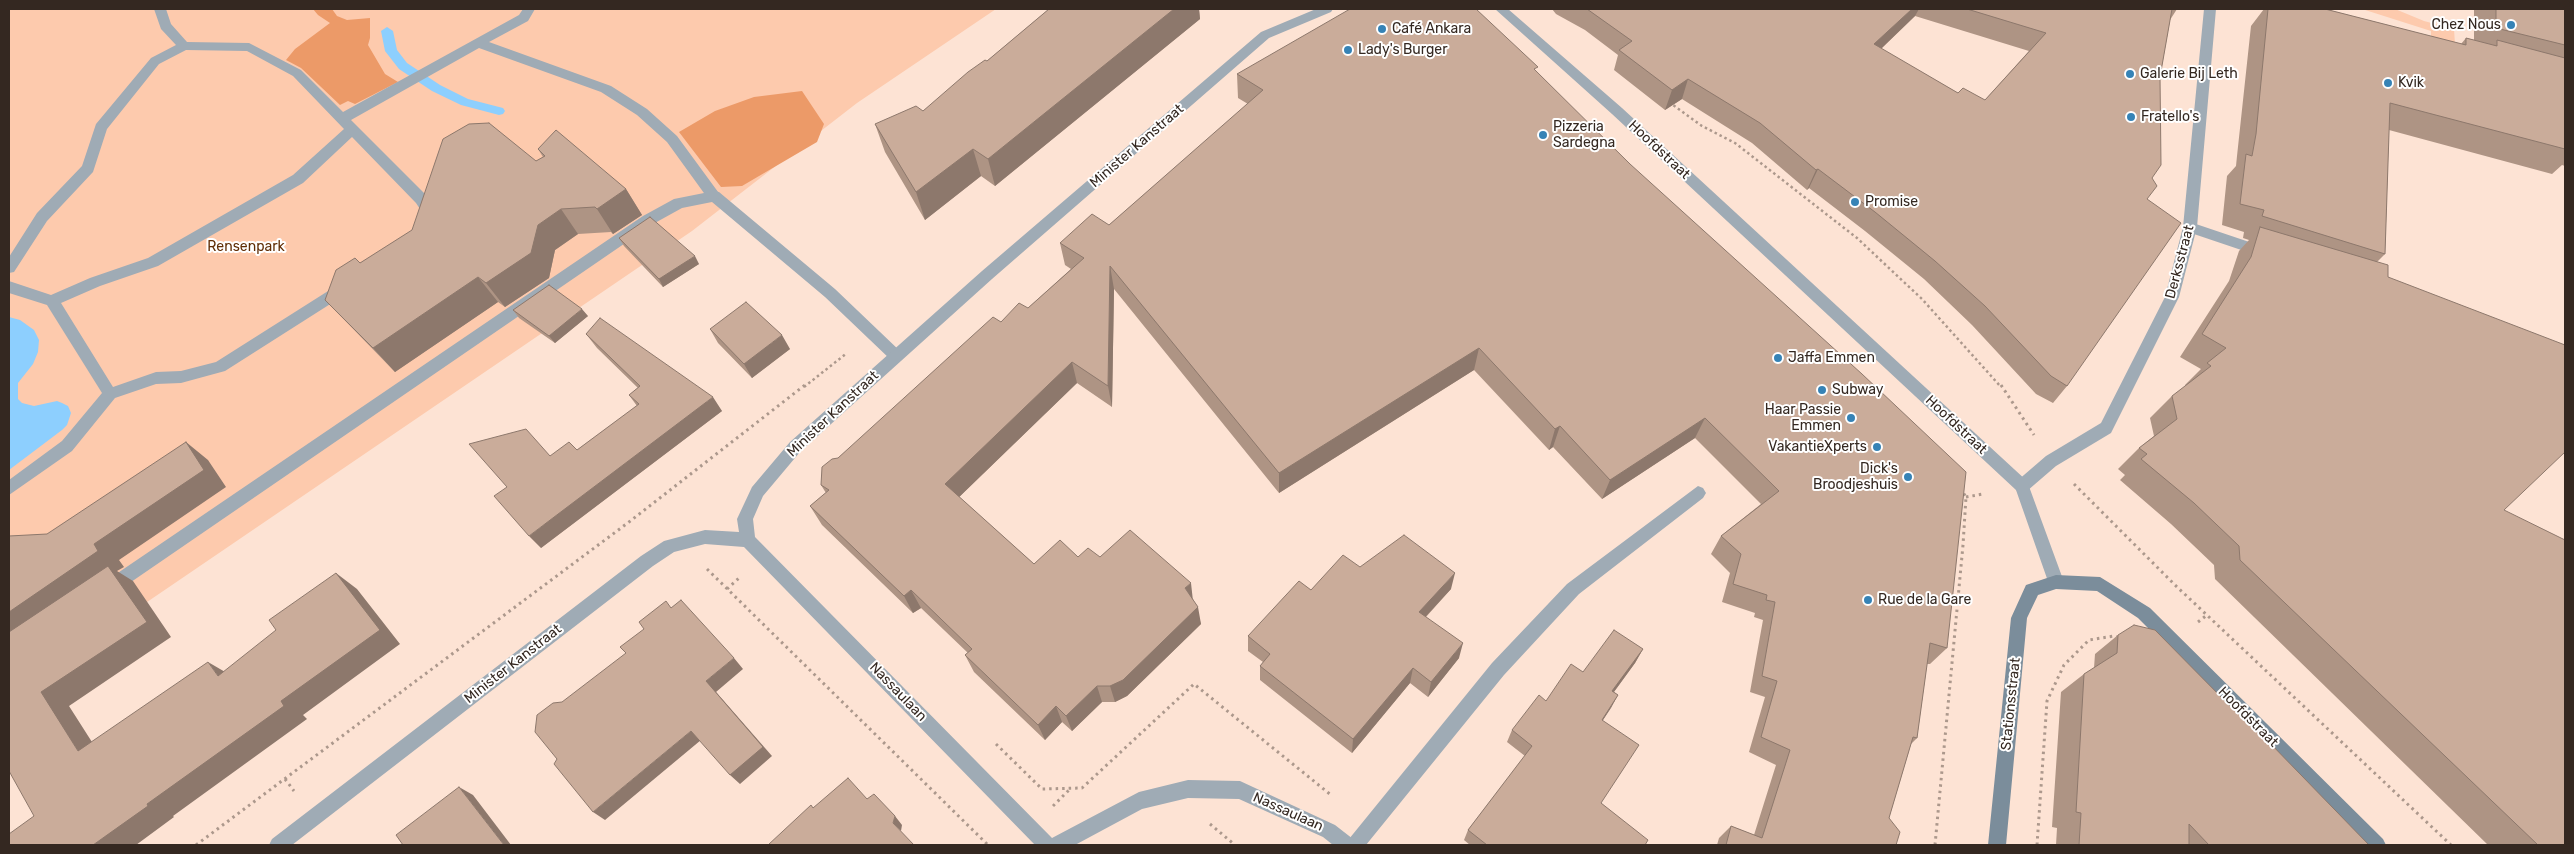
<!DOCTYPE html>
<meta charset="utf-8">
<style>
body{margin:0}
#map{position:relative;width:2574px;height:854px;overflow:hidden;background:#fde3d4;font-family:Rubik,sans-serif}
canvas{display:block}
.frame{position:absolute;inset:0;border:10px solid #342821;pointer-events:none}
</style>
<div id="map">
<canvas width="2574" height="854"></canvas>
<div class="frame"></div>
</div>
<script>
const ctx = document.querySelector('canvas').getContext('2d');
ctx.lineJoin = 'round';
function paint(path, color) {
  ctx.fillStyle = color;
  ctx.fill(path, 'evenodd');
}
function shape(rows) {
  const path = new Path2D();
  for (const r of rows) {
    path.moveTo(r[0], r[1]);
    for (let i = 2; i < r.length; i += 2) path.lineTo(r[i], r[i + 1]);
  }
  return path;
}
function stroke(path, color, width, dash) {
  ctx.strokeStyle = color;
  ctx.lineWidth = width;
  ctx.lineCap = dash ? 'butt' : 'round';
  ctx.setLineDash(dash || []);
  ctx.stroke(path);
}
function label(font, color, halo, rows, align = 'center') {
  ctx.font = font + ' Rubik,sans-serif';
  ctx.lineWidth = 4;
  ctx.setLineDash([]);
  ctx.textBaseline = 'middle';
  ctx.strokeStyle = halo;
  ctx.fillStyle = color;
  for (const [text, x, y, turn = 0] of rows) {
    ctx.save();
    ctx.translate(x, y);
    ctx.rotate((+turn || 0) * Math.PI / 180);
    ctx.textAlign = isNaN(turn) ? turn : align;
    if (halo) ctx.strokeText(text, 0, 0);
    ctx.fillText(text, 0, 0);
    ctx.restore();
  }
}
paint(shape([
 [9,9,996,9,857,103,692,231,9,696],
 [2362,9,2395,9,2424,21,2454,29,2455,44,2431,38,2431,31]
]), '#fdcaad');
paint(shape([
 [313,9,332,9,337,16,347,20,370,18,370,38,368,45,385,74,398,82,355,104,348,101,340,105,301,68,286,60,295,49,330,23,318,15],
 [802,91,824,124,817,142,742,186,721,187,679,132,715,111,754,97]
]), '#ec9a68');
paint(shape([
 [9,317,20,320,34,330,39,340,38,352,33,364,18,383,18,399,22,403,34,406,57,401,62,403,68,406,71,413,67,425,62,430,9,470]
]), '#8dcffe');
paint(shape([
 [387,27,393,31,397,50,407,63,440,85,468,99,503,108,505,111,503,114,499,115,461,105,432,91,399,69,385,51,381,31,387,27]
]), '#8dcffe');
stroke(shape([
 [1669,102,1702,126,1735,143,1857,238,1922,299,2001,387],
 [804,387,847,353]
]), '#ac988c', 2.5, [2.5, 3]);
stroke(shape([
 [2001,385,2034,435],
 [2074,484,2175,585,2451,845],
 [1966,497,1983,494],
 [707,569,988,845],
 [727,589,739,578],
 [2198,622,2207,615],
 [996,744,1042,789,1082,788,1194,684,1331,795],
 [285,779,294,791],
 [1053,806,1070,789],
 [1210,824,1235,845],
 [196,845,629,522,805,385],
 [1935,845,1963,545,1966,497,1962,491],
 [2037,845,2047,701,2064,665,2089,640,2114,636,2120,638]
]), '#ac988c', 3, [2.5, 4]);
paint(shape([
 [714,191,719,192,835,289,901,352,903,356,901,360,891,360,825,297,712,202,682,208,653,224,115,593,109,595,103,593,101,588,103,583,643,216,674,199,714,191],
 [1698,486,1703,488,1706,493,1703,498,1579,594,1504,675,1366,845,1346,845,1349,839,1492,663,1567,584,1698,486]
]), '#9fabb5');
paint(shape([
 [154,9,166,9,171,24,187,42,249,43,301,70,343,112,519,15,523,9,535,9,528,21,489,42,611,86,647,109,677,136,721,196,714,201,709,200,667,142,637,115,601,92,479,48,351,120,426,195,440,217,438,221,428,221,416,203,352,137,303,183,158,266,100,286,61,303,113,387,156,372,181,371,216,362,336,286,346,286,348,290,346,294,225,371,181,383,156,384,115,398,72,451,9,495,9,480,62,441,102,393,47,305,9,293,9,281,51,295,90,278,148,258,293,175,344,129,293,76,247,51,186,50,159,64,107,129,93,172,47,221,14,272,9,273,9,257,37,213,82,166,96,124,151,58,176,45,161,29,154,9],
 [2204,9,2216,9,2197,227,2179,297,2111,433,2056,466,2027,491,2022,493,2017,491,2014,486,2017,481,2046,456,2101,423,2165,297,2183,227,2204,9]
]), '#9fabb5');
paint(shape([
 [1316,9,1333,9,1331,12,1269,38,992,279,800,452,763,496,753,519,755,537,1052,838,1139,792,1188,780,1240,781,1335,825,1353,839,1356,845,1333,845,1323,837,1239,799,1188,798,1142,809,1075,845,1035,845,744,547,705,544,674,552,653,566,292,845,269,845,272,839,641,556,664,541,705,530,739,532,737,519,752,487,790,442,982,271,1261,32,1316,9],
 [1495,9,1508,9,1622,108,2027,481,2064,582,2062,587,2056,589,2050,587,2016,490,1612,114,1495,9],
 [2190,222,2267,248,2269,252,2262,257,2185,231,2183,227,2185,223,2190,222]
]), '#9fabb5');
paint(shape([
 [2056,575,2100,577,2150,608,2383,839,2386,845,2365,845,2138,618,2097,591,2056,589,2038,595,2027,618,2006,845,1988,845,2011,618,2026,585,2056,575]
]), '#7b8d9b');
paint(shape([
 [1049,9,1199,9,1200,19,995,186,981,176,925,220,885,152,875,124,923,111,987,61],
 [1552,9,2177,9,2170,20,2160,77,2152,178,2147,199,2067,386,2053,403,2036,394,1972,325,1924,279,1865,231,1809,188,1807,190,1752,143,1682,99,1665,110,1614,70,1618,55,1585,30,1556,14],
 [1915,16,2029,51,1985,100,1958,93,1881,49],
 [2264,9,2325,9,2461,44,2466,38,2474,40,2474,9,2565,9,2565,166,2562,165,2552,174,2389,130,2385,254,2377,262,2388,277,2504,510,2565,845,2488,845,2215,579,2214,565,2171,524,2120,480,2125,475,2118,469,2139,448,2154,436,2150,418,2172,396,2186,386,2185,385,2201,369,2180,357,2229,281,2239,251,2249,240,2243,238,2244,232,2222,225,2227,176,2236,166,2237,156,2251,26],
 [1537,72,1947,648,1930,664,1927,664,1917,738,1911,744,1889,818,1896,845,1717,845,1719,838,1731,826,1754,835,1776,765,1749,752,1765,697,1750,692,1763,620,1754,617,1755,613,1722,602,1730,573,1711,554,1721,536,1761,504,1695,438,1602,499,1553,447,1549,450,1474,370,1279,493,1114,289,1112,407,1077,383,959,497,1034,564,1078,557,1100,557,1193,599,1201,624,1127,696,1115,702,1102,702,1072,731,1062,722,1045,740,974,672,965,655,968,653,921,608,913,613,822,525,810,506,826,493,821,485,838,458,1001,322,1028,308,1071,269,1065,265,1060,243,1109,225,1248,104,1238,98,1237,74],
 [538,149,626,189,642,215,613,234,611,232,578,234,555,250,549,278,505,307,498,302,395,372,325,300,360,263,543,157],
 [619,238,699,264,663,287,624,246],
 [513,310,588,316,555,343,519,318],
 [710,329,790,349,752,378,718,343],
 [586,334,722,411,541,548,550,456,577,450,637,406,629,395,638,388,597,348],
 [1360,567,1451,589,1426,617,1459,658,1428,697,1410,683,1352,753,1260,680,1260,666,1263,662,1248,651,1248,636,1311,590],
 [2118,635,2230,706,2369,845,2056,845,2057,828,2052,827,2061,692,2084,674,2094,668,2095,654],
 [1643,649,1635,663,1614,692,1618,695,1603,720,1601,803,1645,845,1470,845,1464,840,1468,830,1525,756,1507,742,1512,730,1546,701,1583,672]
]), '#ae9484');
paint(shape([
 [1174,9,1199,9,1200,19,995,186,988,159],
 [1912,9,1919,9,1915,16,1864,65,1874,44],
 [1688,79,1682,99,1665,110,1672,90],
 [973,149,981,176,925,220,916,192],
 [1818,169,1809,188,1807,190,1816,170],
 [626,189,642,215,613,234,597,209],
 [561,209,578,234,555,250,549,278,505,307,486,283,538,225],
 [695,256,699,264,663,287,659,279],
 [1110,266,1114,289,1112,407,1108,386],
 [478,277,498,302,395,372,373,348],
 [582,309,588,316,555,343,549,336],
 [782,335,790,349,752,378,744,364],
 [1479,348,1474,370,1279,493,1279,473],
 [1072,362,1077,383,953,503,945,484],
 [713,397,722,411,541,548,529,536],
 [1705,418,1695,438,1602,499,1610,480],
 [1560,426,1553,447,1549,450,1555,429],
 [186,442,208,460,226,487,119,560,124,567,117,571,133,581,171,637,69,706,106,764,78,751,9,646,9,612,94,544],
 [336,573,357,589,400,644,303,715,307,719,173,816,174,817,136,845,93,845,281,701],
 [1455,573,1451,589,1416,627,1419,612],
 [1191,583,1193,601,1185,588],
 [911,590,921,608,913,613,904,596],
 [1198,607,1201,624,1127,696,1115,702,1110,686],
 [1463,643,1459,658,1428,697,1431,682],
 [1643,649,1635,663,1605,704,1612,691],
 [734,658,743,669,716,692,772,756,740,784,730,775,706,681],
 [208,662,232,676,218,676],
 [1413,668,1410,683,1352,753,1353,739],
 [1097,686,1102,702,1072,731,1066,716],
 [1618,695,1611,708,1595,732,1602,720],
 [1056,706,1062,722,1045,740,1038,725],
 [691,731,701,740,605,820,593,812],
 [459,787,473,795,511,845,504,845],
 [895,816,902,825,901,831,893,823]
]), '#8d786c');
const building = shape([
 [1049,9,1174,9,988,159,973,149,916,192,875,124,916,106,923,111,968,72,985,60,987,61,1049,9],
 [1350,9,1476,9,1538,67,1534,69,1630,164,1862,374,1966,472,1947,648,1930,643,1917,738,1913,737,1889,818,1900,832,1896,845,1726,845,1731,826,1762,838,1790,750,1761,737,1777,681,1762,676,1775,602,1766,600,1767,595,1733,584,1741,554,1721,536,1779,491,1705,418,1610,480,1560,426,1555,429,1479,348,1279,473,1110,266,1108,386,1072,362,945,484,1034,564,1060,540,1078,557,1088,548,1100,557,1130,530,1191,583,1185,588,1198,607,1123,680,1110,686,1097,686,1066,716,1056,706,1038,725,965,655,972,649,911,590,904,596,810,506,829,490,821,485,822,467,832,459,838,458,993,317,1001,322,1019,303,1028,308,1084,258,1060,243,1092,214,1109,225,1263,90,1237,74,1350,9],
 [1587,9,1912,9,1874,44,1958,93,1963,88,1985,100,2046,33,1967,9,2172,9,2160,77,2161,165,2152,178,2157,186,2147,199,2181,223,2067,386,2051,376,1985,306,1935,261,1875,212,1818,169,1816,170,1760,123,1688,79,1672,90,1619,50,1632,41,1587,9],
 [2268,9,2325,9,2466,45,2466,38,2497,46,2497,40,2565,58,2565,149,2390,103,2385,254,2262,216,2264,210,2240,204,2246,154,2252,156,2256,134,2268,9],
 [2496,9,2565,9,2565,45,2496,28,2496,9],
 [489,123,536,161,545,156,538,149,556,130,626,189,597,209,595,207,561,209,538,225,531,253,486,283,478,277,373,348,325,300,336,270,355,258,360,263,412,230,443,139,469,124,489,123],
 [650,217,695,256,659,279,619,238,650,217],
 [2260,227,2388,265,2388,277,2565,345,2565,452,2504,510,2565,540,2565,845,2538,845,2240,560,2239,546,2194,503,2141,459,2147,454,2139,448,2177,419,2172,396,2211,366,2207,363,2226,348,2202,334,2251,257,2260,227],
 [549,285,582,309,549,336,513,310,549,285],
 [746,302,782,335,744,364,710,329,746,302],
 [600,318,713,397,529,536,494,496,507,487,469,444,526,429,550,456,569,442,577,450,639,404,629,395,640,386,586,334,600,318],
 [186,442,204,470,94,544,98,551,9,612,9,536,47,534,186,442],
 [1404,535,1455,573,1419,612,1463,643,1431,682,1413,668,1353,739,1260,666,1270,654,1248,636,1299,581,1311,590,1343,555,1360,567,1404,535],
 [108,566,147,622,41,692,78,751,208,662,218,676,276,630,269,620,336,573,380,630,281,701,284,706,147,804,148,806,93,845,9,845,9,834,34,816,9,771,9,632,108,566],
 [681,600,734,658,706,681,763,747,730,775,691,731,593,812,554,764,557,759,535,732,537,715,553,703,562,702,626,653,620,647,644,629,639,622,666,601,671,608,681,600],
 [2134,625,2155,630,2230,706,2233,705,2369,845,2209,845,2189,824,2189,845,2079,845,2081,813,2076,812,2084,674,2117,653,2118,635,2134,625],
 [1614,630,1643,649,1612,691,1618,695,1602,720,1639,745,1601,803,1648,840,1645,845,1487,845,1468,830,1532,746,1512,730,1539,695,1546,701,1571,664,1583,672,1614,630],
 [848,778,867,799,874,794,895,816,893,823,914,845,768,845,811,805,813,808,848,778],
 [459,787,504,845,403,845,396,835,459,787]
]);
paint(building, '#caac9a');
stroke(building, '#8d786c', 1);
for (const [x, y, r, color] of [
 [2511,25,5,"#3683b6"],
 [1382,29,5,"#3683b6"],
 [1348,50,5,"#3683b6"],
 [2130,74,5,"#3683b6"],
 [2388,83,5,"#3683b6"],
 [2131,117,5,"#3683b6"],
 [1543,135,5,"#3683b6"],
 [1855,202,5,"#3683b6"],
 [1778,358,5,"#3683b6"],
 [1822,390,5,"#3683b6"],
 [1851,418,5,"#3683b6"],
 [1877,447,5,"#3683b6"],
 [1908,477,5,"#3683b6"],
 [1868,600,5,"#3683b6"]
]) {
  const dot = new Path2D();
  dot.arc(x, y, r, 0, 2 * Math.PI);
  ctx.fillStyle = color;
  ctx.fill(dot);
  stroke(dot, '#fff', 2);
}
label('14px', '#342821', '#fff', [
 ["Chez Nous",2501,25,"right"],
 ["Café Ankara",1392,29],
 ["Lady's Burger",1358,50],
 ["Galerie Bij Leth",2140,74],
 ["Kvik",2398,83],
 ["Fratello's",2141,117],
 ["Pizzeria",1553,127],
 ["Sardegna",1553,143],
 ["Promise",1865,202],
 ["Jaffa Emmen",1788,358],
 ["Subway",1832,390],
 ["Haar Passie",1841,410,"right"],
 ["Emmen",1841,426,"right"],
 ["VakantieXperts",1867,447,"right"],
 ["Dick's",1898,469,"right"],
 ["Broodjeshuis",1898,485,"right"],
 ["Rue de la Gare",1878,600]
], 'left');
label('14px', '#342821', '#fff', [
 ["Minister Kanstraat",1137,146,-41],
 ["Hoofdstraat",1659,150,43],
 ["Derksstraat",2180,262,-75],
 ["Minister Kanstraat",833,414,-43],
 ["Hoofdstraat",1956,425,43],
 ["Minister Kanstraat",513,664,-38],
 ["Nassaulaan",898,692,46],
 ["Stationsstraat",2011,704,-84],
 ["Hoofdstraat",2248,717,45],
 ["Nassaulaan",1288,812,24]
]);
label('14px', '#612e06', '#fff', [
 ["Rensenpark",246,247]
]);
</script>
